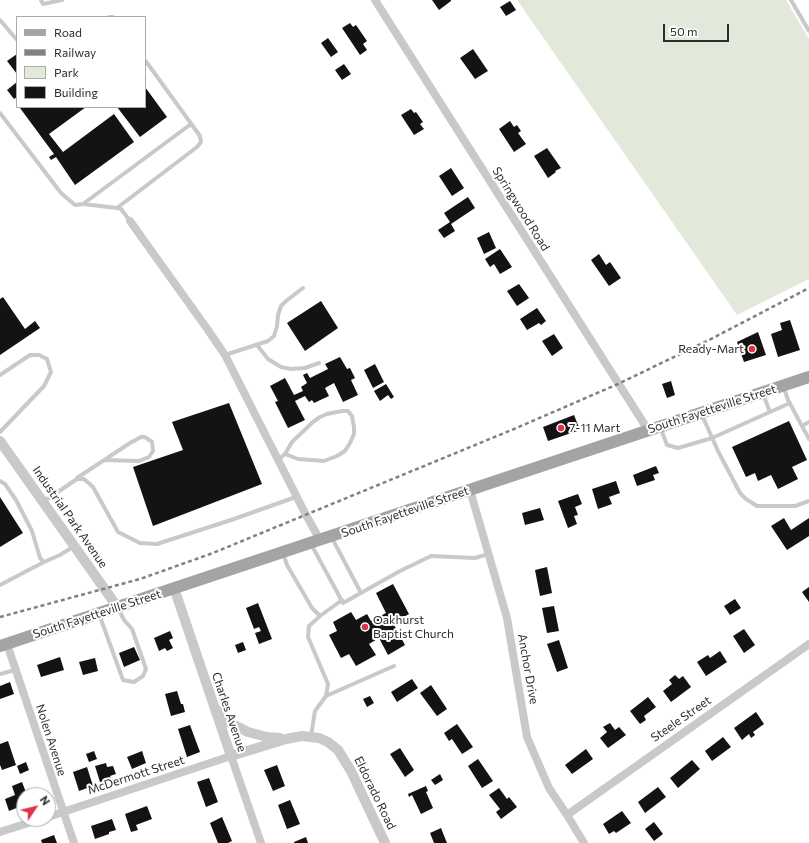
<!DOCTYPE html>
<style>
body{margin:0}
#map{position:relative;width:809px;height:843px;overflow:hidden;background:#fff;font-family:Commissioner,sans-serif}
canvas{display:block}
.legend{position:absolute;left:16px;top:16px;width:130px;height:92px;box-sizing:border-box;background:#fff;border:1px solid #ababab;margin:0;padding:5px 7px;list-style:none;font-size:12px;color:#2c2c2c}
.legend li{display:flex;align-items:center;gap:8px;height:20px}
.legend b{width:20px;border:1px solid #ababab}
.north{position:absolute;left:16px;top:787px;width:40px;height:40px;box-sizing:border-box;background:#fff;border:1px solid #ababab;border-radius:50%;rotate:55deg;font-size:11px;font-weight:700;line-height:16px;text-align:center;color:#2c2c2c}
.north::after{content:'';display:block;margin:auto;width:14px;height:18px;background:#dd344a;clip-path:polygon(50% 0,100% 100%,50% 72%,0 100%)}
.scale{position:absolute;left:663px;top:24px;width:66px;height:18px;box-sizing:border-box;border:2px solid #2c2c2c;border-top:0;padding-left:5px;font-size:12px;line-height:14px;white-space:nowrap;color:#2c2c2c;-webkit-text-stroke:3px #fff;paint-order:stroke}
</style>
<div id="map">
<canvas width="809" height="843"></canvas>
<ul class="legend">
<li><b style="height:5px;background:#a4a4a4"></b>Road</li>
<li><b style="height:5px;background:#818181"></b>Railway</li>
<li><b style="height:11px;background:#e3e9da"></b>Park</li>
<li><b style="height:11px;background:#131313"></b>Building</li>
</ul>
<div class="north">N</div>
<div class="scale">50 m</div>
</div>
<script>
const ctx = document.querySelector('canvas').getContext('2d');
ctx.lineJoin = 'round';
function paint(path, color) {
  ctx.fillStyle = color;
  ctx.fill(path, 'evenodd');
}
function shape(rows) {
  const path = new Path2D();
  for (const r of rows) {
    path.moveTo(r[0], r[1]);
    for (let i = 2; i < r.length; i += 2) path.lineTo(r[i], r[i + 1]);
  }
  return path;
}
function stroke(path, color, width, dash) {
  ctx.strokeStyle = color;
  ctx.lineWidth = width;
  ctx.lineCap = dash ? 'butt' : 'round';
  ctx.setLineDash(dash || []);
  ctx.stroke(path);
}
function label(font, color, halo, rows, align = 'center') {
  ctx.font = font + ' Commissioner,sans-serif';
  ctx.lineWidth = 4;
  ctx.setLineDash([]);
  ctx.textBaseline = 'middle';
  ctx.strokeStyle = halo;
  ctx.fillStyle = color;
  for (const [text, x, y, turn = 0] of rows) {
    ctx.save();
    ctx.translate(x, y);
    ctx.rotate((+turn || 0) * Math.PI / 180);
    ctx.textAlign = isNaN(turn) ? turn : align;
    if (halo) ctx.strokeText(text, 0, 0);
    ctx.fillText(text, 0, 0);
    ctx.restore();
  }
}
paint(shape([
 [517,0,786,0,809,39,809,279,737,315]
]), '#e3e9da');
paint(shape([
 [432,0,451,0,451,1,439,10],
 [510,1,516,10,506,16,500,7],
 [350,23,353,27,356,25,367,41,363,44,367,50,360,55,342,28],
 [328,38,338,52,331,57,321,43],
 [473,49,488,71,475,79,460,58],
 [17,54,17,74,7,61],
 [344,64,351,74,342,80,335,70],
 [17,82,17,97,14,99,7,90],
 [145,87,167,117,140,137,117,107,145,107],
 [22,107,86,107,49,134,63,152,114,114,134,142,75,185,56,157,51,160,49,157,54,154,20,108],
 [411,109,414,113,416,112,423,122,420,124,424,129,414,135,401,115],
 [510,121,514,127,517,125,521,131,518,133,526,144,514,152,499,129],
 [547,148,561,168,555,171,556,172,548,178,534,156],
 [451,168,464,188,452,196,439,176],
 [468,197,475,208,451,224,455,231,444,238,438,230,450,222,444,213],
 [489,232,496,248,484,254,477,238],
 [500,249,512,267,500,274,494,264,490,267,485,259],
 [599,254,606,265,610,262,621,278,609,286,591,260],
 [519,284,529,298,517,306,507,291],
 [3,297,25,329,35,321,40,328,0,355,0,299],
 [321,301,338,328,305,351,287,323],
 [537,308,546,321,541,325,539,323,527,330,520,319],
 [790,320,800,350,778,357,771,334,782,330,780,323],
 [758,332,766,355,744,362,737,342],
 [554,334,563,348,552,356,542,341],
 [340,357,347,369,350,368,355,378,351,380,358,395,343,402,334,383,325,388,329,396,314,403,312,400,309,402,305,396,295,401,305,420,288,428,275,402,278,401,270,386,285,378,294,395,303,391,301,387,307,383,303,375,307,373,310,378,328,369,325,364],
 [375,364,384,382,373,388,364,370],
 [671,381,675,395,667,398,662,384],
 [386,384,394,397,391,399,388,395,380,401,374,391],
 [229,403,262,484,153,526,133,467,183,450,172,422],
 [574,415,580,430,548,441,543,427],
 [789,421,807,460,792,467,798,479,778,489,771,475,758,481,755,473,746,477,732,447],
 [656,466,659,473,653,475,655,480,637,486,633,475],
 [616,481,620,493,609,497,612,504,598,509,592,489],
 [578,494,582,504,575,507,578,515,574,516,577,524,568,528,558,501],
 [0,497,23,533,0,547],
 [540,508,544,520,525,525,522,513],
 [784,518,791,530,809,518,809,536,787,550,771,526],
 [547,567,552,593,540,596,535,570],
 [393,584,409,614,393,623,405,645,388,655,379,638,369,644,376,655,356,666,349,654,341,658,329,635,337,631,333,622,351,612,356,620,367,614,371,621,386,613,376,593],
 [809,587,809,602,802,592],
 [735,599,741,608,730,615,724,606],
 [258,603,272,639,259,644,255,633,261,631,259,627,254,629,246,608],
 [554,606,559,631,547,633,542,608],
 [744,629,755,645,744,653,733,636],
 [170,631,173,638,169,640,173,648,167,651,165,648,159,651,154,638],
 [559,640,568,668,557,672,547,644],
 [243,642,246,650,238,653,235,645],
 [134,647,140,660,124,667,119,653],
 [720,651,727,662,706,676,697,662,708,655,710,658],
 [60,657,64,670,41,677,37,665],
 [95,658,98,671,83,675,79,662],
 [675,675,679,679,683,676,691,687,671,702,663,691,672,684,669,680],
 [412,679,418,688,397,702,391,692],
 [10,682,14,694,0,699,0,686],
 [431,685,447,709,437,716,420,693],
 [177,691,181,704,183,704,185,712,171,716,165,694],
 [370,696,374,703,367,707,363,699],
 [648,697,656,707,644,716,646,720,640,724,630,711],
 [756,712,764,724,753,732,755,735,751,738,749,734,742,740,734,728],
 [610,723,615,730,619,727,626,735,608,748,600,738,607,732,603,727],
 [457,724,473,747,462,754,452,739,449,741,444,733],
 [190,725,200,752,187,757,178,729],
 [723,737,731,747,712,761,705,751],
 [8,741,16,765,2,770,0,765,0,744],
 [400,748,414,770,405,777,390,754],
 [586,749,593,759,572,774,565,765],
 [94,751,97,759,89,762,86,754],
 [142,751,146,763,132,769,127,757],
 [478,759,493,781,482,788,468,766],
 [692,760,700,769,678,788,670,778],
 [26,762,29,770,20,774,17,766],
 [106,763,107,767,113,766,116,774,110,776,111,779,100,782,95,766],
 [277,765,285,786,273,791,264,770],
 [87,767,93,786,79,791,73,772],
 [440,774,443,780,435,785,431,780],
 [209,778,218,802,206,807,197,782],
 [22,782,27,795,24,795,24,805,9,811,5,799,15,795,12,786],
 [426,786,428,791,426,792,433,808,421,814,412,795,409,797,408,794],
 [658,787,666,797,645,813,638,802],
 [499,788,507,799,509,797,517,807,501,819,496,812,500,809,489,795],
 [290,800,300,824,287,829,278,805],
 [147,806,152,819,136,825,138,830,131,832,125,814],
 [622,811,631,823,616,833,614,831,609,834,603,824],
 [222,817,232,841,228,843,218,843,210,823],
 [112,819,116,830,109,832,109,834,95,839,91,826],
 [654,822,663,834,654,841,645,829],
 [441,828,447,843,434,843,430,833],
 [54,835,57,843,42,843,41,840],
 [306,837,308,843,294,843,294,842]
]), '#131313');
stroke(shape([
 [41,0,43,4,62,0],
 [791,0,809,31],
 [109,17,113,17],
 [0,20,17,40],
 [0,113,61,193,75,205,83,204,117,208,121,209,130,221],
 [83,204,191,124],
 [117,208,197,147,201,142,200,136,145,60],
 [257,345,268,359,281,367,291,369,305,368,319,363],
 [225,355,268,341,274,336,277,326,278,315,281,306,286,301,303,288],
 [0,375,30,355,39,355,47,359,51,372,44,386,0,432],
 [784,388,788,400,809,439],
 [763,394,770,412],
 [702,415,718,451,740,493,746,499,757,506,795,506,809,501],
 [802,426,809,422],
 [661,429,667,445,678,448,712,438,790,403],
 [278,460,285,454,292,442,313,422,320,417,327,414,342,411,348,411,352,416,354,427,354,434,350,443,345,451,337,456,324,461,298,459,285,454],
 [77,478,130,443,141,437,145,437,152,442,153,451,149,457,139,461,105,460],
 [0,481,5,484,16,500,32,531,40,558,44,562,60,555,73,547],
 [43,502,77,479,84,479,93,487,118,532,140,543,157,544,231,520,296,497],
 [331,536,361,593],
 [311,544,343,603,400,571,431,556,475,558,488,554],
 [283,553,287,565,312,608,320,616],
 [0,585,44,562],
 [99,614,123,680,134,682,143,676,146,669,132,629,124,620,118,608],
 [0,674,15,670],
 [326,696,394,666],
 [311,736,315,711,326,696,328,684,308,637,309,626,320,616,342,600]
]), '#c9c9c9', 4);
stroke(shape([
 [375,0,648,430],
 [130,221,208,330,225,355,306,515,320,540],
 [470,490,507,618,527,737,549,788,567,815,584,843],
 [7,644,74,843],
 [567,815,809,644],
 [48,817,231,756,261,843],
 [0,832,41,819]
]), '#c9c9c9', 8);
stroke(shape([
 [0,441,118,608],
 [174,588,231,756,286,739,302,736,319,738,328,742,338,750,351,771,385,843],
 [217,710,221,715,230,723,248,732,267,737,280,738]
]), '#c9c9c9', 10);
stroke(shape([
 [0,646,809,377]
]), '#a4a4a4', 12);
stroke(shape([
 [0,617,140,579,213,553,514,429,618,384,709,340,809,288]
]), '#818181', 2.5, [4, 3]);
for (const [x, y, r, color] of [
 [752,349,4,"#dd344a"],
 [561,428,4,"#dd344a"],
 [365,627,4,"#dd344a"]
]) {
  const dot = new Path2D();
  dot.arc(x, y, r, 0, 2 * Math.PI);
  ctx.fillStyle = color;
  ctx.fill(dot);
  stroke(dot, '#fff', 1.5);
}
label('12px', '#2c2c2c', '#fff', [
 ["Springwood Road",521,209,58],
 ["South Fayetteville Street",712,409,-18],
 ["South Fayetteville Street",405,512,-19],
 ["Industrial Park Avenue",70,517,55],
 ["South Fayetteville Street",97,614,-18],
 ["Anchor Drive",528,669,80],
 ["Charles Avenue",229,712,71],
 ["Steele Street",681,719,-35],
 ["Nolen Avenue",51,740,72],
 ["McDermott Street",136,775,-18],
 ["Eldorado Road",375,793,64]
]);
label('12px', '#2c2c2c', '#fff', [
 ["Ready-Mart",744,349,"right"],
 ["7-11 Mart",569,428],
 ["Oakhurst",373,620],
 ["Baptist Church",373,634]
], 'left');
</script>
